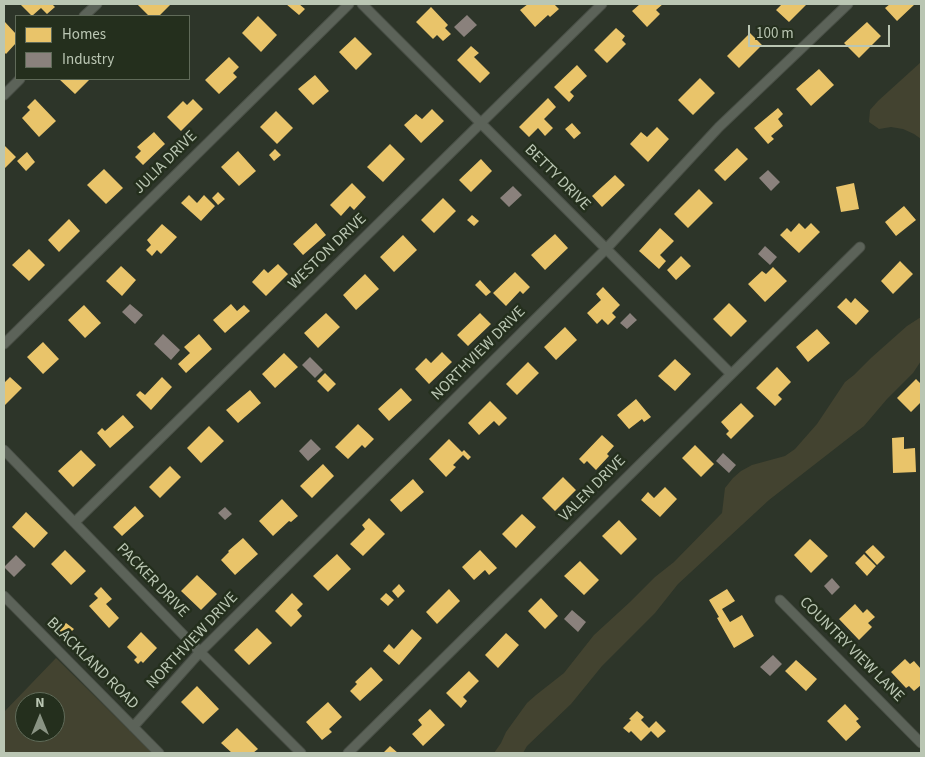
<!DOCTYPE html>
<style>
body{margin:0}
#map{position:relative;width:925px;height:757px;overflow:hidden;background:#2d3529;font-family:"Source Sans 3",sans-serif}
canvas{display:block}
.frame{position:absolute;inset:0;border:5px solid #bac6b3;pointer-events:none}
.legend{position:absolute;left:15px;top:15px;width:175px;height:65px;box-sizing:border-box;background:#242f1d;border:1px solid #606b59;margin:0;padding:6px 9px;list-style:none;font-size:15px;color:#bac6b3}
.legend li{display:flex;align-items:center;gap:10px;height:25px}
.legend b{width:25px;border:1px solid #606b59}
.north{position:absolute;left:15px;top:692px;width:50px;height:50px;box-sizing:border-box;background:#242f1d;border:1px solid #606b59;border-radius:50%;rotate:0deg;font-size:14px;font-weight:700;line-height:20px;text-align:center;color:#bac6b3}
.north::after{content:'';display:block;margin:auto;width:18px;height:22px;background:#899383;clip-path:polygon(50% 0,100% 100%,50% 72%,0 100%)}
.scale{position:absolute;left:748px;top:25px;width:142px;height:22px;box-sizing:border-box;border:2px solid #bac6b3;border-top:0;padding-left:6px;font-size:15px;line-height:18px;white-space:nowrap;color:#bac6b3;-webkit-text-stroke:4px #242f1d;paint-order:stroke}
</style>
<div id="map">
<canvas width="925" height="757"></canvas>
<div class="frame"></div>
<ul class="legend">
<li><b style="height:14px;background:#e9c46a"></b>Homes</li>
<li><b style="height:14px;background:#8a817c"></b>Industry</li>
</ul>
<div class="north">N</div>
<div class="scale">100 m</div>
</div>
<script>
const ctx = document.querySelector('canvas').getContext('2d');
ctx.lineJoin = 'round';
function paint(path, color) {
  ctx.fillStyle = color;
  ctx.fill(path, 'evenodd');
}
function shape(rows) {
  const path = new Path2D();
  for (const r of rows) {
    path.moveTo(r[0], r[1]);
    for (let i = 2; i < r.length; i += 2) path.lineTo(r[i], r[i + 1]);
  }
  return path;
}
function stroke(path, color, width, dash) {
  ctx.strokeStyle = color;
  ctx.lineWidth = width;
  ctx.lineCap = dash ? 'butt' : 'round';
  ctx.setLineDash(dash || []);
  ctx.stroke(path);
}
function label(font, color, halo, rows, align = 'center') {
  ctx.font = font + ' "Source Sans 3",sans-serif';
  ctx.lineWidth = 5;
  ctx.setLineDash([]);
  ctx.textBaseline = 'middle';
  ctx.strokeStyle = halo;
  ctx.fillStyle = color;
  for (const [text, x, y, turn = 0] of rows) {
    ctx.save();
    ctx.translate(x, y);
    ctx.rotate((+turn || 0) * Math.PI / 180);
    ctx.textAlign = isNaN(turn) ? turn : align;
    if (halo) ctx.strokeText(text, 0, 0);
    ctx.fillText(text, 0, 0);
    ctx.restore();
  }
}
paint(shape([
 [921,62,921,139,914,134,903,129,891,127,879,129,869,122,870,110,878,101],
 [921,317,921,361,913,373,887,399,864,426,769,500,678,584,655,613,602,666,571,704,527,746,523,753,494,753,501,743,506,732,527,703,536,695,564,673,594,635,630,602,655,577,674,562,722,513,725,488,733,478,741,471,752,465,785,456,795,449,817,424,845,382,854,375,871,358,907,326],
 [56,658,152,753,4,753,4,712],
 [25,702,55,702,55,732,25,732]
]), '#434330');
paint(shape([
 [20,4,52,4,55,7,47,14,41,8,32,16],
 [137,4,171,4,159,16,149,16],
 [286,4,299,4,305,9,299,15],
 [528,4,554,4,559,9,550,17,548,15,535,27,520,10],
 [640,4,663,4,656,10,660,14,647,27,632,11],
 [782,4,807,4,789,22,776,10],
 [890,4,915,4,897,21,885,8],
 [431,7,448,25,445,28,451,34,443,41,437,35,433,39,416,22],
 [258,16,277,35,261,52,242,33],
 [5,22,16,34,16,43,6,54,4,52,4,24],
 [867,22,881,36,859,58,844,43],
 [616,28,625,36,622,40,626,44,607,63,594,50],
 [750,33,762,45,739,68,727,56],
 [355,37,372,54,356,70,339,52],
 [471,46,479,53,474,57,490,73,480,83,457,60],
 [229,57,239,67,233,73,237,77,219,94,205,80],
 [577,65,587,76,570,92,574,96,569,102,554,87],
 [819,69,834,85,811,106,796,89],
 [315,75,329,91,313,105,298,89],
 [700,78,715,93,693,115,678,100],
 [59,79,90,79,75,94],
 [548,98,556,107,544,119,553,128,545,136,538,128,529,137,519,127],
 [35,99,56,121,39,137,22,118,30,110,27,107],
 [193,99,203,109,181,131,167,117,183,101,187,105],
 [778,108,783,114,778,119,783,126,771,136,774,139,768,144,754,128],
 [432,109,444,121,421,143,404,125,416,114,422,119],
 [276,111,293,128,277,144,260,127],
 [572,123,581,133,574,139,565,129],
 [657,127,669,139,648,162,630,144,641,132,647,137],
 [154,132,165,144,143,165,135,157,141,151,137,147],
 [390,144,405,159,383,182,367,167],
 [4,145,16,157,4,169],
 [737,148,748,159,725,181,714,170],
 [275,149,281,155,274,161,269,155],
 [238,151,256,171,239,186,221,167],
 [27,152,35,162,26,171,17,161],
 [481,159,492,171,471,192,459,180],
 [104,169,123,188,106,204,87,185],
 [615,175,625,185,602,207,592,196],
 [352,183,366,197,354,210,350,206,341,216,330,205],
 [854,183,859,209,841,212,836,187],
 [699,189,713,203,688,228,674,214],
 [218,192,225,199,218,205,212,198],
 [189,195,197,203,204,195,215,206,201,221,181,203],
 [443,198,456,211,434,233,421,220],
 [904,206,916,220,896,236,885,222],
 [472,215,479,221,474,226,467,220],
 [69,219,80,231,59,252,48,240],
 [316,223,326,235,303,255,293,244],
 [799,223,805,229,811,223,820,232,799,253,780,235,787,228,791,232],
 [162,224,177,237,161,254,157,250,152,256,146,250,151,245,147,240],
 [660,228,674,241,660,255,666,261,659,269,639,251],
 [555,234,568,248,545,270,531,255],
 [403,235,417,250,394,272,380,257],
 [29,249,45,265,29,281,12,265],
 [681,256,691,266,676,280,667,270],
 [900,261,913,274,893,294,881,281],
 [278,264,288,274,266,296,252,282,264,269,268,273],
 [121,266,136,280,122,296,106,281],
 [773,267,787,281,765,302,748,284,762,271,766,274],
 [515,272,530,287,523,294,520,291,506,306,493,293],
 [365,274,379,289,356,310,343,295],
 [480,280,491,292,486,296,475,285],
 [603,287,620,305,612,313,616,317,608,325,602,319,597,324,587,313,601,300,596,294],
 [846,298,851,303,855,298,869,311,856,325,837,307],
 [729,303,747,321,731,337,713,319],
 [231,304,237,311,244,305,250,311,225,333,213,320],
 [84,305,101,323,85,338,68,320],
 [326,313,340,327,318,348,304,333],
 [480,313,491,324,468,346,457,335],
 [565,327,577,340,556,360,544,347],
 [817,329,830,343,808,362,796,347],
 [199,334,212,349,186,373,178,364,190,353,184,347],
 [43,342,59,359,43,374,27,357],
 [442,352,452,362,429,384,415,369,426,358,431,363],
 [284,353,298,367,275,388,262,374],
 [675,359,691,374,675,391,658,376],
 [528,362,539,373,517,395,506,384],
 [777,367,791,382,778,395,782,399,775,406,756,388],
 [325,373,336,384,328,392,317,381],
 [10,377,22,388,4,406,4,383],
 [162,377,172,387,151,410,136,395,140,391,145,395],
 [916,379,921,384,921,402,911,412,897,398],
 [401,388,412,400,389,421,378,409],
 [250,390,261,403,238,423,226,410],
 [636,399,651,417,644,422,642,419,629,429,617,415],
 [490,401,507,418,499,426,494,421,479,435,468,423],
 [741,403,754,416,731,439,726,434,729,431,721,422],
 [123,415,134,427,110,448,97,433,102,428,105,431],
 [358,424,374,439,365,448,362,445,348,459,335,447],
 [209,426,224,441,201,463,187,448],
 [602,435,614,446,607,454,609,456,596,470,587,461,584,464,579,459],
 [904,437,904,449,915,448,916,472,893,473,892,438],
 [449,439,462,452,464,450,471,457,468,460,463,455,453,465,456,467,446,477,429,459],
 [695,445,714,464,701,477,682,458],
 [81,450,96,465,73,487,58,471],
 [323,464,334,476,312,498,300,486],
 [170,466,181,477,160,498,149,487],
 [563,477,576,490,555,511,542,498],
 [413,479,424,492,401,512,390,500],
 [665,487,677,499,660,517,641,500,648,492,654,498],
 [282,499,298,516,291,522,289,521,273,536,259,521],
 [135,506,144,516,122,536,113,527],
 [26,512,48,533,34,548,12,527],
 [522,514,536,527,516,548,502,534],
 [369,518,385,534,363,556,350,544,365,529,362,525],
 [619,520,637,539,621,555,602,536],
 [243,538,258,554,235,575,221,560,229,552,228,551],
 [810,539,828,556,811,573,794,555],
 [873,545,885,557,877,565,865,552],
 [65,550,86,571,71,585,51,564],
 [480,550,497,568,489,575,485,570,474,580,462,567],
 [337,554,351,569,328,591,313,576],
 [864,554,876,566,867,576,855,563],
 [580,561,599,580,584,595,564,576],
 [197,575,217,594,201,610,181,591],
 [399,584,405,591,398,598,392,591],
 [101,587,112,599,106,604,119,618,109,628,89,606,98,598,94,594],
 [449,589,460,601,437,624,426,612],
 [727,589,735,601,722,609,730,622,742,615,754,636,734,648,717,618,719,617,709,600],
 [292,593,303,604,297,610,302,616,291,627,275,611],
 [386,593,394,600,388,606,380,599],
 [541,598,558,616,545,629,528,611],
 [855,604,863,613,867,609,875,617,868,623,872,627,859,640,839,619],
 [66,623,74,629,66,637,59,630],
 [257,628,272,643,249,665,234,650],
 [412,629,422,638,399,665,383,651,389,644,394,649],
 [141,632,157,648,143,663,141,661,138,664,134,660,137,657,127,647],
 [506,633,519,645,498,668,485,655],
 [905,659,910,664,914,661,921,669,921,685,914,691,909,686,906,688,891,672],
 [796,660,817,679,806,691,785,671],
 [371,667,383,680,360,701,350,691,357,684,355,682],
 [469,671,479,681,463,697,467,701,461,708,446,693],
 [197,686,219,709,203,724,181,702],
 [328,702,342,717,329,729,332,732,322,740,306,722],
 [845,704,859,719,856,721,861,727,846,741,827,721],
 [430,709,445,725,423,746,412,734,422,725,418,720],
 [637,711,644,717,641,720,649,728,656,721,666,731,658,738,651,731,641,741,631,731,629,733,623,728,631,720,629,719],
 [237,728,258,749,253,753,232,753,221,743],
 [390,746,398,753,383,753]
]), '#e9c46a');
paint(shape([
 [467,15,477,25,464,37,454,27],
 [768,170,780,182,771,191,759,178],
 [513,186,522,195,509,207,500,198],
 [765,246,777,257,770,265,758,254],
 [130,304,143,315,135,324,122,312],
 [630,313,637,320,627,329,620,323],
 [163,334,180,350,171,360,154,344],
 [310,357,323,370,315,378,302,365],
 [311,439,321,449,308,461,299,451],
 [723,453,736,465,729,473,716,461],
 [225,507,232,514,225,520,218,513],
 [16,555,26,565,14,577,4,567],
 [832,578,840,587,832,595,824,586],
 [572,610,586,622,578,632,564,619],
 [773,655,782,664,770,676,760,667]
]), '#8a817c');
const minor = shape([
 [362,4,731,374],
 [84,16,97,4],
 [4,95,20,79],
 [4,344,349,4],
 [4,450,200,652,301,753],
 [75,522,602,4],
 [4,596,159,753],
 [780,600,921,743],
 [133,727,200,652,606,249,719,127,848,4],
 [348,753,860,247]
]);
stroke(minor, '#4a5047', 11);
stroke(minor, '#5c6359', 9);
label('16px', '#bac6b3', '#242f1d', [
 ["JULIA DRIVE",166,163,-45],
 ["BETTY DRIVE",557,178,45],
 ["WESTON DRIVE",328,252,-44],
 ["NORTHVIEW DRIVE",479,354,-45],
 ["VALEN DRIVE",593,489,-45],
 ["PACKER DRIVE",152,581,46],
 ["NORTHVIEW DRIVE",193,641,-47],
 ["COUNTRY VIEW LANE",851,650,45],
 ["BLACKLAND ROAD",92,664,45]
]);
</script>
